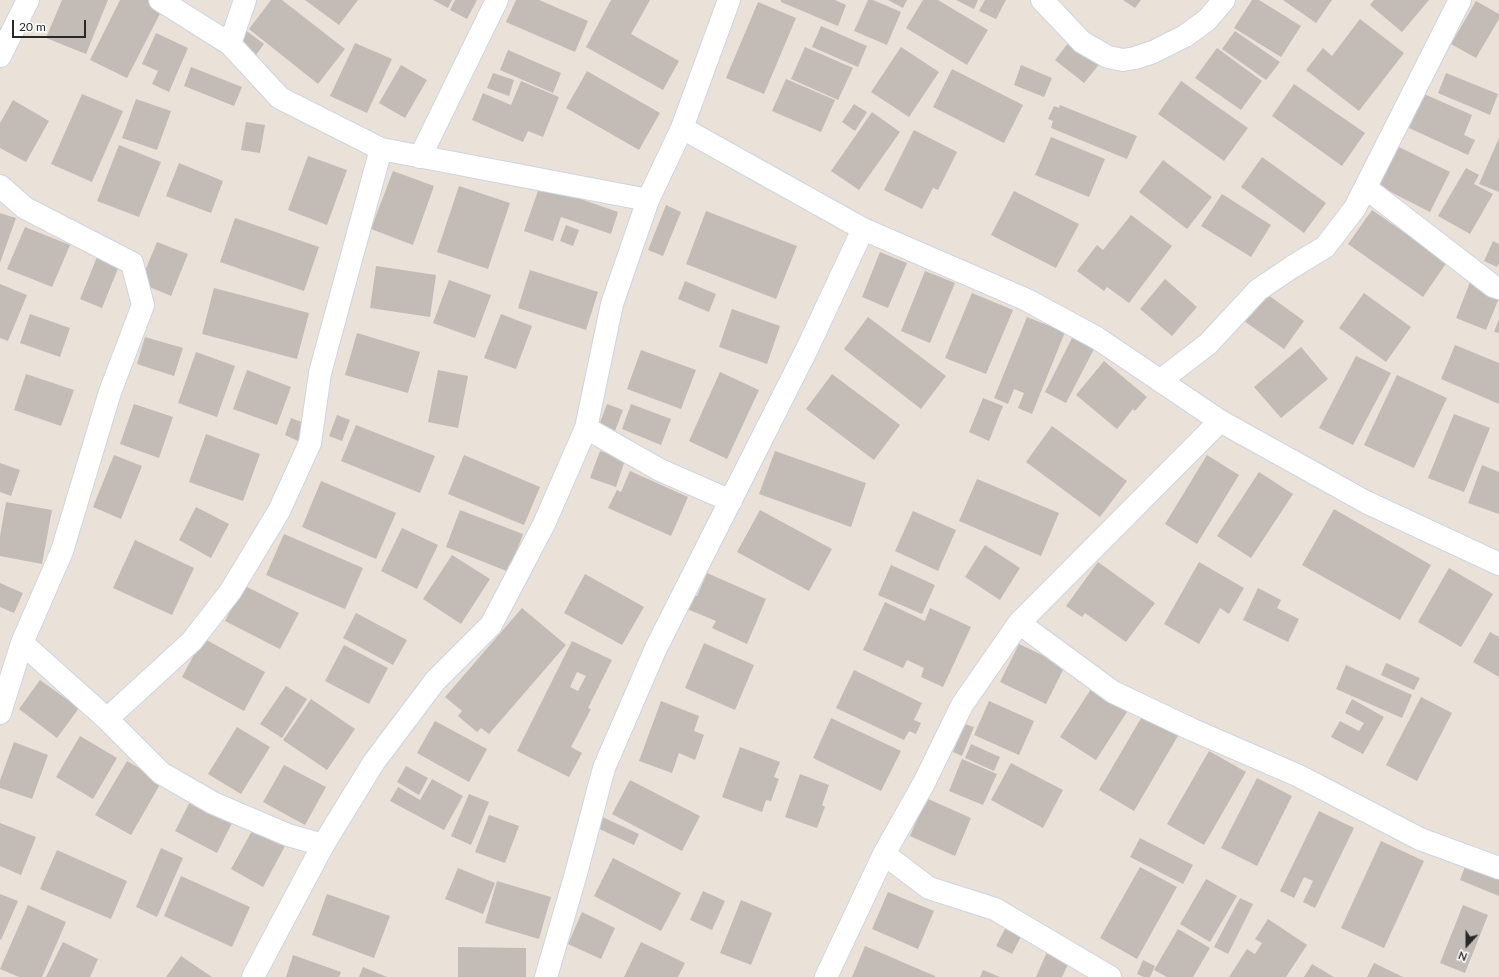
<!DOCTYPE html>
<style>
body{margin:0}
#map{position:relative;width:1499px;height:977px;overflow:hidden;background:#eae1d9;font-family:Lato,sans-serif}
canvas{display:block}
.north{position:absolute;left:1447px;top:925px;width:40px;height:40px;-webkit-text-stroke:3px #fff;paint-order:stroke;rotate:201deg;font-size:11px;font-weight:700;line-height:16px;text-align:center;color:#282828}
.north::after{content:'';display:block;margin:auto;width:14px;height:18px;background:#282828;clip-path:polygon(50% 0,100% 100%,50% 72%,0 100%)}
.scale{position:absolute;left:12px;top:20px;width:74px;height:18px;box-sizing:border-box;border:2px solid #282828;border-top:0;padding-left:5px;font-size:12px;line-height:14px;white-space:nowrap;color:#282828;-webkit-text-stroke:3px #fff;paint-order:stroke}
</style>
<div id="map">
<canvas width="1499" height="977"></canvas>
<div class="north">N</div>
<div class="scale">20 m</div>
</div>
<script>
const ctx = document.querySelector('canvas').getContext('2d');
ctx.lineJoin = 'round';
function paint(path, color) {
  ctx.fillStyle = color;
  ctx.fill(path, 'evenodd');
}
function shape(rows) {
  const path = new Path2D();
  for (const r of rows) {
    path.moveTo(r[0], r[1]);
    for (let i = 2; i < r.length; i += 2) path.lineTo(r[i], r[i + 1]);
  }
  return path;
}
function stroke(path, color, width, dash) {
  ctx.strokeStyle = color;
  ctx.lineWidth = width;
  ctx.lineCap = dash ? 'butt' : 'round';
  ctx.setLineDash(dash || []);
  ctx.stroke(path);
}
paint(shape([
 [62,0,108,0,86,54,46,38],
 [120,0,151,0,164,6,127,78,90,60],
 [271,0,282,0,345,49,318,84,249,29],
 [305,0,358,0,339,25],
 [433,0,452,0,448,8],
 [455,0,477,0,467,19,450,10],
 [516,0,539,0,588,21,575,52,506,22],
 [611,0,650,0,631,34,679,61,663,90,586,47],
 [781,0,835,0,846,5,838,26,781,2],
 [868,0,873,0,901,12,887,45,854,31],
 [888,0,907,0,903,8],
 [923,0,938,0,988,30,967,65,906,28],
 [956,0,978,0,974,9],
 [985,0,1006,0,996,19,979,11],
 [1123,0,1141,0,1135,8],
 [1252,0,1259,0,1301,26,1281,57,1234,28],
 [1283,0,1332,0,1316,23],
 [1374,0,1429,0,1402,32,1370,5],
 [1476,1,1499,14,1499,19,1476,58,1451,44],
 [758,2,796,18,764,94,726,78],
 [1360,19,1404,53,1359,111,1306,70,1323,48,1332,56],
 [821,26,867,46,858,67,812,47],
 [244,29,264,44,253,59,233,44],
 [1235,31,1280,62,1266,80,1222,49],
 [156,33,188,48,169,92,152,84,158,71,142,64],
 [1073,37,1102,61,1084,83,1055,60],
 [355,43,392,59,367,113,330,96],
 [805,47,853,68,838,100,791,79],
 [901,47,939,72,909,117,871,92],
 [1217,48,1262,81,1241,110,1195,78],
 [508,50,561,73,553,93,500,70],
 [401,65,427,80,405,118,379,103],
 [1021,65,1052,78,1044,97,1014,85],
 [191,67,242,87,234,106,184,86],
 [952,69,1023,105,1004,143,933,107],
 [587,71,660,113,639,150,566,108],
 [493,73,514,80,509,96,487,88],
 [1446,73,1498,94,1490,115,1438,93],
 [786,79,835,100,821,132,772,111],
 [521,81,559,97,543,137,528,131,523,142,472,120,483,93,511,105],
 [1181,81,1248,128,1224,161,1158,114],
 [1294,84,1365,133,1342,166,1272,116],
 [82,94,123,111,92,182,51,164],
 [1424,94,1472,115,1464,135,1475,140,1468,155,1409,128],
 [136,99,171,111,157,150,122,138],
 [13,100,49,121,26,162,0,148,0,123],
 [854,104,867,112,855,131,842,122],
 [1060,105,1137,136,1127,159,1051,128,1053,121,1048,119,1054,106,1059,108],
 [872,112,900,132,859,190,831,171],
 [246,122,265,125,260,153,241,150],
 [914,130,957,152,938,190,933,188,922,209,884,190],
 [1051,137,1105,159,1089,197,1035,175],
 [1499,138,1499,192,1479,184],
 [119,145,161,162,139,217,97,201],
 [1397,146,1450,172,1430,212,1377,185],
 [308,156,347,170,327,225,288,210],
 [1262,157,1326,203,1304,233,1241,187],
 [1163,160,1212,197,1187,229,1139,192],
 [179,163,223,181,211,213,166,196],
 [1466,168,1479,175,1474,184,1493,194,1470,234,1438,216],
 [393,171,434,186,413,245,371,229],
 [540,185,618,212,611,234,561,217,553,241,524,231],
 [459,186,510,203,488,269,437,252],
 [1014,191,1079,224,1056,268,991,235],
 [1222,194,1271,225,1251,257,1201,226],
 [666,205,681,212,663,256,648,250],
 [1372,210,1447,262,1423,297,1348,244],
 [706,211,797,246,776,299,686,264],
 [0,213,16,218,0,263],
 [1131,215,1172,246,1129,303,1107,287,1104,291,1077,271,1097,245,1103,250],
 [235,218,319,247,304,291,220,262],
 [566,225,579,230,573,246,560,241],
 [25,227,70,245,52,287,7,269],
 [1493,241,1499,244,1499,263,1497,267,1484,261],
 [157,242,188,254,171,296,140,283],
 [99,252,121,261,102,308,80,299],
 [880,252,907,263,888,308,862,297],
 [376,266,436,275,430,317,370,308],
 [530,270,598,292,586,330,518,308],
 [925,271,955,283,930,343,901,331],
 [1165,279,1197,307,1172,336,1140,309],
 [449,280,491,295,475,338,433,323],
 [685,281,716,294,709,312,678,299],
 [1470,282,1499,298,1486,330,1456,318],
 [0,284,27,295,8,341,0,338],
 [214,288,309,313,297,359,202,334],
 [1264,292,1304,321,1284,349,1244,321],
 [972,293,1013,310,986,374,945,358],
 [1364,293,1411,327,1386,362,1339,328],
 [732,309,780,326,767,364,719,347],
 [30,314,70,328,60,357,20,343],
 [501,314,532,326,516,369,484,358],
 [868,317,946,376,921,409,844,349],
 [1027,317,1065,332,1032,414,1018,408,1024,393,1014,389,1008,404,994,398],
 [1499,319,1499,333,1494,332],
 [357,333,420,352,408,393,345,375],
 [145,337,183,348,174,376,137,364],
 [1072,338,1094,349,1066,403,1045,392],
 [1455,345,1499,363,1499,404,1441,379],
 [1301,347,1328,379,1281,418,1254,387],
 [641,350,696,370,681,409,627,389],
 [196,352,235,366,217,417,178,403],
 [1356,356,1391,373,1353,445,1319,428],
 [1104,361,1147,397,1135,411,1133,409,1117,429,1076,395],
 [247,370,291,387,277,425,233,409],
 [438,370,468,376,458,428,428,422],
 [720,372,759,390,727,459,689,441],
 [26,374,74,390,61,426,14,410],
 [832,374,900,425,874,460,806,409],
 [1397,375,1447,398,1414,468,1364,445],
 [983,398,1003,406,989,441,969,432],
 [134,404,173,417,159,458,120,444],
 [607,404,623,410,615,431,599,425],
 [631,404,671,419,661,445,622,429],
 [1454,414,1490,428,1464,492,1428,478],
 [337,415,350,420,342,441,329,436],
 [291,418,304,423,298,441,285,435],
 [356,425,435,456,420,493,341,461],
 [1052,426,1127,481,1100,517,1026,462],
 [206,434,260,454,243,501,189,482],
 [600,451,625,460,616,487,590,478],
 [775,451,866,483,851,527,759,494],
 [114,455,142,466,121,519,93,507],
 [464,455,540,487,524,525,448,494],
 [1207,455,1239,475,1197,544,1165,524],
 [0,463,20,470,11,496,0,492],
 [1482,465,1499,472,1499,514,1468,503],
 [630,471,688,497,671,536,608,508,617,490,621,492],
 [1259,472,1293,494,1251,558,1217,536],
 [977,479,1059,513,1041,556,959,521],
 [321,481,396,513,376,559,302,527],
 [6,502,52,510,42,564,0,556,0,536],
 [196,507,229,524,211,558,179,540],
 [1334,509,1431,565,1400,620,1302,565],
 [460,510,523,534,509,572,446,547],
 [760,510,832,549,809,591,737,552],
 [913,511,956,530,938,571,895,551],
 [402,528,438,545,417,589,381,571],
 [284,534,363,568,345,609,266,575],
 [135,540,194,568,172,615,113,588],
 [985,545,1020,568,1000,600,965,577],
 [452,555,490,579,461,624,423,599],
 [1098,562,1155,603,1126,642,1085,613,1082,617,1066,606],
 [1199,562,1244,588,1229,614,1220,608,1199,644,1164,624],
 [891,565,935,585,922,614,878,595],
 [1449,568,1493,594,1461,647,1418,622],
 [707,573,766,599,747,644,712,628,716,621,687,609,692,594,697,596],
 [585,574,644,607,622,645,564,613],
 [0,583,23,593,14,613,0,607],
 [243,585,299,613,280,649,225,621],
 [1258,588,1281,600,1277,608,1299,619,1288,642,1243,620],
 [885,602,925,621,930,608,971,627,943,687,921,677,924,668,907,660,903,668,863,650],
 [522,608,566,645,489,734,481,728,477,732,458,716,462,711,445,697],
 [356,613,407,640,393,665,343,638],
 [1490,632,1499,637,1499,677,1473,662],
 [203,638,265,672,244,711,182,677],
 [572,641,612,660,588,708,591,709,571,747,582,753,569,777,517,751],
 [577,672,586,676,578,691,570,687],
 [704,643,754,665,735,710,685,688],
 [1019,644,1065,666,1046,704,1000,682],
 [344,645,388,668,369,704,325,681],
 [1386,663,1420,678,1414,690,1381,675],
 [1346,665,1412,695,1402,718,1336,689],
 [854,670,922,703,914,720,921,723,916,734,909,731,904,740,836,708],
 [40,680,79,708,57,738,19,709],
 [286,686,307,699,282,738,260,724],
 [1091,689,1127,712,1096,760,1060,737],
 [1421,697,1452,713,1417,781,1386,765],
 [311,699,355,729,327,770,283,740],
 [1352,699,1384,717,1363,754,1331,737,1340,721,1359,731,1364,723,1345,713],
 [661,701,699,716,694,731,704,735,695,760,679,753,672,773,639,761],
 [989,701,1034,721,1019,755,974,735],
 [1147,708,1182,729,1134,811,1099,790],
 [831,718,901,751,881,791,813,758],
 [435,721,487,749,469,782,417,753],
 [965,724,974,727,962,756,953,752],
 [237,727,270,747,241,794,208,774],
 [80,736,117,758,93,799,56,777],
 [14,742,48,755,32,799,0,788,0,780],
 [971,744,1000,757,994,771,965,758],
 [740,747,780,762,774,777,779,779,771,801,766,800,762,812,722,797],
 [1209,751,1246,772,1204,845,1167,824],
 [962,759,997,774,983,805,949,791],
 [127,761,162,781,131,835,95,815],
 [1011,763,1063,790,1043,828,991,800],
 [284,765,326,787,305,825,263,802],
 [406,766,428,778,419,795,397,782],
 [800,774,829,785,822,805,825,807,817,828,785,817],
 [1257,778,1292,796,1257,866,1221,848],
 [432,779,463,796,444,830,390,801,398,787,420,800],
 [630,780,700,816,682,851,612,814],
 [469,794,489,802,471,845,451,836],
 [193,796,235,817,217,853,175,831],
 [926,798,971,818,955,856,910,836],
 [1319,811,1354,828,1315,908,1303,902,1313,881,1304,877,1294,898,1280,891],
 [489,815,519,826,505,863,475,852],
 [598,815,639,834,634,845,593,826],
 [0,823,36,837,21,875,0,866],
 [253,829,285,846,263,887,231,869],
 [1140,838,1193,865,1183,884,1130,857],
 [1381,841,1424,861,1384,948,1341,928],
 [161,848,183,858,157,917,136,907],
 [57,850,127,881,111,919,40,889],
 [613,858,681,893,661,931,594,896],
 [1468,859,1499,872,1499,896,1460,880],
 [1140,867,1177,887,1137,959,1100,938],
 [458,868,495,883,483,914,445,899],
 [181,876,250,907,232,947,164,916],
 [1206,879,1237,896,1210,942,1180,924],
 [497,881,551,897,539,939,485,923],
 [703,891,725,901,712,930,690,920],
 [888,892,934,911,918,949,872,929],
 [0,894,18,901,1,940,0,939],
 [327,894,390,916,374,958,312,935],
 [1240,898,1253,904,1228,954,1214,947],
 [741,900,772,913,751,965,720,953],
 [28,905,66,922,42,977,19,977,0,969],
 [1463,905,1488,915,1465,973,1440,963],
 [582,912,615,928,601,959,568,944],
 [1268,919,1307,945,1286,977,1229,977,1247,949,1255,954,1262,943,1255,939],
 [1006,927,1022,935,1012,954,996,946],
 [1178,929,1210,948,1193,977,1167,977,1154,970],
 [63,942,98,959,90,977,46,977],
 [641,942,685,963,678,977,624,977],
 [865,946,935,976,935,977,852,977],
 [458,947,526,948,526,977,458,977],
 [1047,952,1069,962,1062,977,1036,977],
 [293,955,341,972,339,977,286,977],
 [181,956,212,977,166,977],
 [1143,960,1155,966,1150,977,1144,977,1137,974],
 [1374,963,1403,977,1367,977],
 [1312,964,1334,977,1304,977],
 [363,967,387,977,359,977],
 [983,970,1000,977,980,977]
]), '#c3bbb6');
const street = shape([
 [160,0,230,44,280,98,381,149,648,200],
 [1042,0,1082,42,1108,57,1123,60,1135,58,1153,52,1185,36,1207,20,1224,0],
 [230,44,245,0],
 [0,56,28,0],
 [682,128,863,229,1027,300,1097,338,1220,421,1366,502,1499,564],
 [420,157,497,0],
 [0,186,25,208,132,263,143,305,110,392,62,551,22,643,0,713],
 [1366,188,1493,286,1499,288],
 [1161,380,1208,344,1258,290,1292,267,1325,247,1355,208,1460,0],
 [586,428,660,470,731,501],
 [1019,623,1113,692,1193,730,1299,776,1420,839,1499,868],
 [22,643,107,719,161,773,213,803,288,835,323,845],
 [107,719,192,641,230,592,279,511,310,443,320,373,381,149],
 [884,854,929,888,995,909,1110,977],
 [253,977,323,845,374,762,435,681,491,625,544,524,586,428,612,304,648,200,682,128,729,0],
 [546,977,575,877,604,768,656,648,807,349,863,229],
 [826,977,884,854,924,783,962,705,1019,623,1220,421]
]);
stroke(street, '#ced4e1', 24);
stroke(street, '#fff', 22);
</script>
